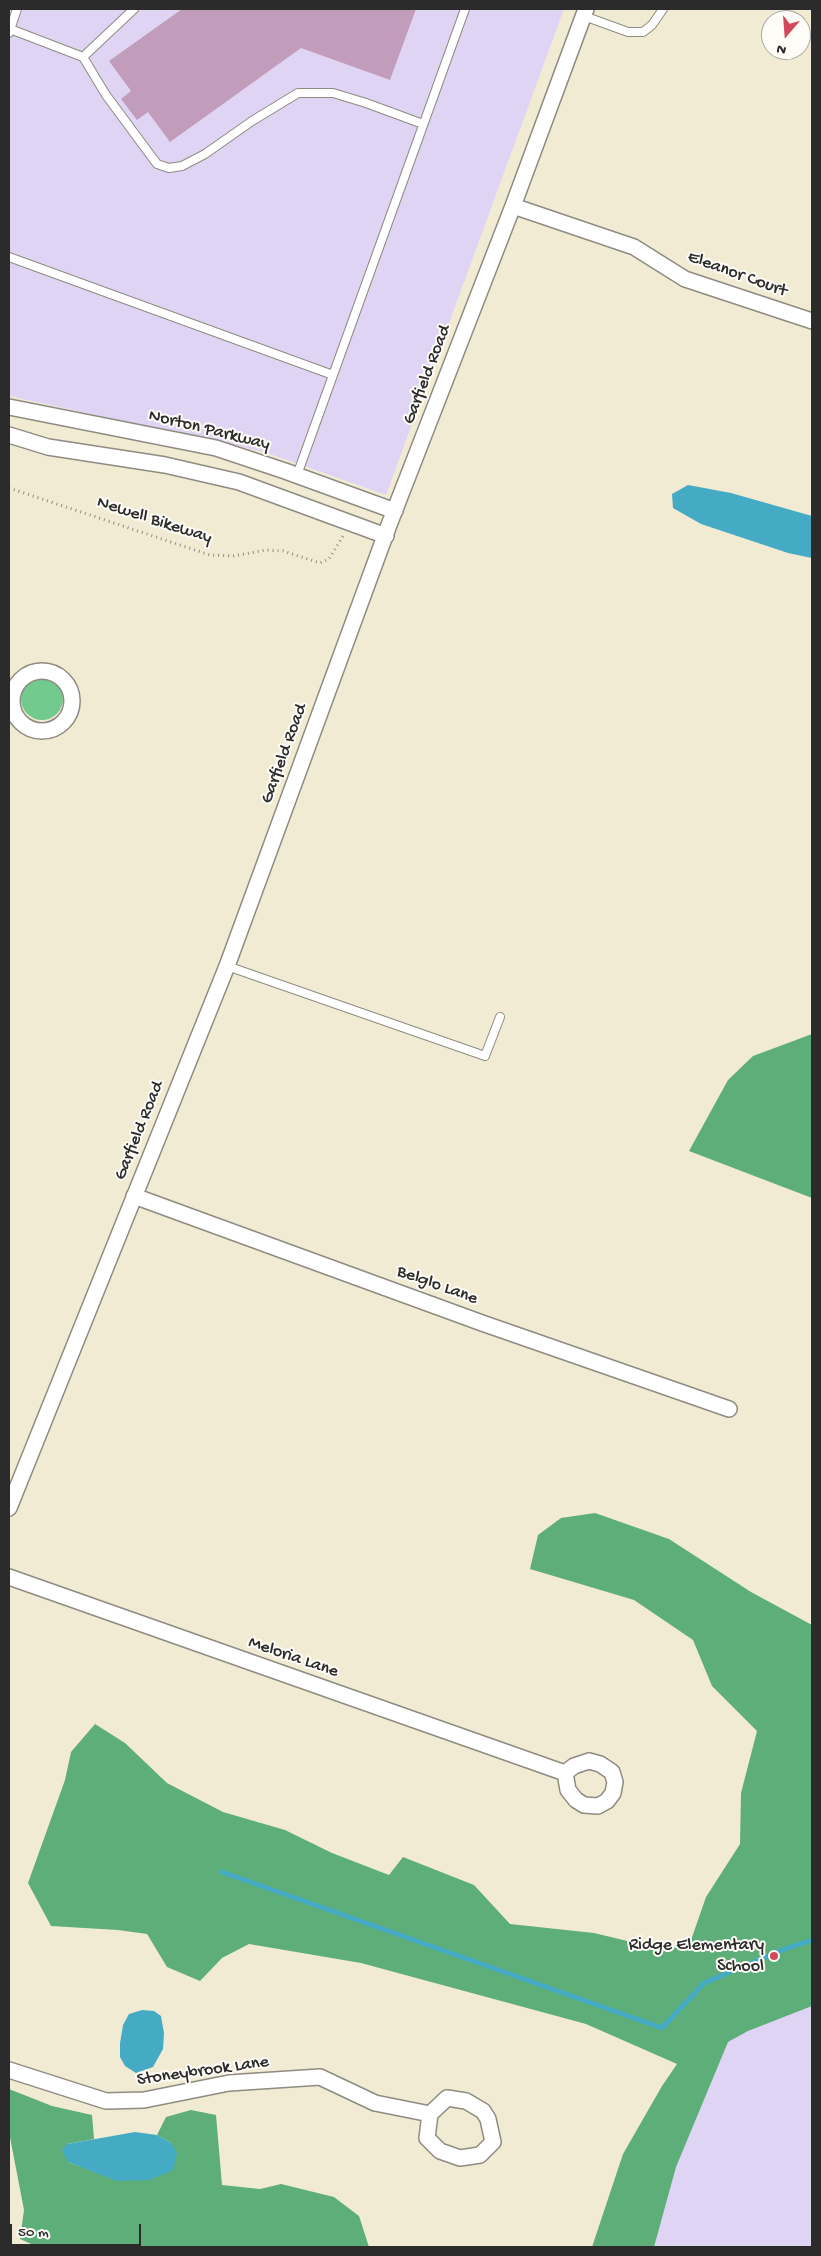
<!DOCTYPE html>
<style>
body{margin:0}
#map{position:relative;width:821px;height:2256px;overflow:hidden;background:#f2ebd4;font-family:"Gochi Hand",sans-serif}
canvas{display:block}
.frame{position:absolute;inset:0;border:10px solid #2b2b2b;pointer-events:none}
.north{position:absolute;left:761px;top:10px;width:50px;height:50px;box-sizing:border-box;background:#fdfcf7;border:1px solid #a9a8a5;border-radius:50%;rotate:198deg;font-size:14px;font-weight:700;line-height:20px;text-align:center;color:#2b2b2b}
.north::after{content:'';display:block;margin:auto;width:18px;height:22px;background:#d1495b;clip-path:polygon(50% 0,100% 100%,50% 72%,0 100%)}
.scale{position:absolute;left:10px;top:2224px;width:131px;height:22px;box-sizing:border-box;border:2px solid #2b2b2b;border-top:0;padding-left:6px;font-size:15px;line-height:18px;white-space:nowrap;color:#2b2b2b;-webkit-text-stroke:4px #fdfcf7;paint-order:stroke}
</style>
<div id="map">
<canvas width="821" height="2256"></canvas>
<div class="frame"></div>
<div class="north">N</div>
<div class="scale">50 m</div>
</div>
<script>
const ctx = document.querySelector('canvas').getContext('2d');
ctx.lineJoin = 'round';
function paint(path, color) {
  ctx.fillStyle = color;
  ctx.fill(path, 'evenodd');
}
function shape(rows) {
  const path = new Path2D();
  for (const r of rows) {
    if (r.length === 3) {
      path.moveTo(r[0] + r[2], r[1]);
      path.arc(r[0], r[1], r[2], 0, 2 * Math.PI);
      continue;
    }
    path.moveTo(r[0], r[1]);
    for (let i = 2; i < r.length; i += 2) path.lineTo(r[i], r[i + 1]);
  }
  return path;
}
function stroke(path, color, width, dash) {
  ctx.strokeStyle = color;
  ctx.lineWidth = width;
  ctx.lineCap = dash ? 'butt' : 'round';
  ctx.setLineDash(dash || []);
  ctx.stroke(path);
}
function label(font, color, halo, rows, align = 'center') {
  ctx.font = font + ' "Gochi Hand",sans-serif';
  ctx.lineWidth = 4;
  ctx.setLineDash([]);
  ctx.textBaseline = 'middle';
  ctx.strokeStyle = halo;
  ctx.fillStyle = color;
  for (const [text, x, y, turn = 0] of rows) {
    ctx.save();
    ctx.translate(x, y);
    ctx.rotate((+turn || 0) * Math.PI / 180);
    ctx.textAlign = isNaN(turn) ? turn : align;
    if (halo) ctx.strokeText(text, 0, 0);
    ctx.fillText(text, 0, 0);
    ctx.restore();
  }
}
paint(shape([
 [9,9,564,9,386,495,264,452,9,396],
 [770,1855,812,1857,812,2247,633,2247]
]), '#e0d4f4');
paint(shape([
 [42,699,21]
]), '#73ca8f');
paint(shape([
 [812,1034,812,1198,689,1151,728,1080,753,1056],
 [595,1513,669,1539,751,1592,812,1625,812,2006,748,2031,728,2042,676,2167,654,2247,592,2247,623,2154,662,2086,677,2064,586,2024,361,1963,249,1944,222,1958,200,1981,167,1967,147,1934,118,1930,51,1926,28,1883,65,1780,71,1752,95,1724,125,1743,167,1783,223,1812,285,1830,332,1853,389,1875,403,1857,474,1885,510,1924,594,1933,665,1950,690,1943,706,1897,740,1844,741,1793,757,1731,712,1686,693,1640,634,1600,530,1569,538,1535,561,1518],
 [9,2089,52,2106,92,2115,94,2139,67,2144,68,2162,117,2180,171,2143,157,2135,166,2117,191,2110,216,2115,222,2185,260,2189,281,2184,334,2197,359,2216,369,2247,38,2247,20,2239,24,2210,9,2132]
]), '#5eae7a');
paint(shape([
 [688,485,731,493,812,516,812,558,788,553,701,524,673,508,672,494],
 [142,2010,154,2011,161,2016,164,2033,163,2049,153,2067,136,2073,125,2066,120,2057,120,2043,123,2025,129,2014],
 [135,2132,157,2135,171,2143,177,2153,173,2170,149,2180,117,2181,68,2162,62,2151,67,2144]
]), '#45abc5');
stroke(shape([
 [222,1872,662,2028,704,1983,782,1950,812,1940]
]), '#45abc5', 5);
paint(shape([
 [182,9,416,9,390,80,301,48,170,142,148,112,137,120,121,99,131,91,109,61]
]), '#c29cbb');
const service = shape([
 [584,16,628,32,643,32,652,25,663,9],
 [10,29,83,57,106,95,157,164,169,168,182,166,205,154,252,121,298,93,333,93,366,103,423,124],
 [9,33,17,9],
 [83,57,134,9],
 [9,257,333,375],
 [297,475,465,9],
 [227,966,485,1056,500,1017]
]);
const minor = shape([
 [513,206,634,247,685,279,812,321],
 [9,407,216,448,285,471,395,511],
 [9,435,48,447,165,465,239,482,386,536],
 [42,701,30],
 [134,1196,482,1323,729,1409],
 [9,1508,227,966,389,525,513,206,586,9],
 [9,1577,565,1773],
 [589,1761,600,1764,612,1772,615,1782,613,1793,607,1801,598,1806,584,1805,576,1800,568,1790,565,1773,574,1766,589,1761],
 [9,2070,106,2101,144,2100,229,2083,320,2077,375,2103,430,2114],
 [447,2098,466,2101,483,2111,488,2119,493,2142,480,2155,460,2158,440,2151,427,2138,430,2114,447,2098]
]);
stroke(service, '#8e8b80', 10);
stroke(minor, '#8e8b80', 18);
stroke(shape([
 [9,488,210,555,233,556,266,550,283,551,320,563,329,559,343,536]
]), '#8e8b80', 3, [1, 4]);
stroke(service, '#fff', 8);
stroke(minor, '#fff', 15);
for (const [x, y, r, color] of [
 [774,1956,5,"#d1495b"]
]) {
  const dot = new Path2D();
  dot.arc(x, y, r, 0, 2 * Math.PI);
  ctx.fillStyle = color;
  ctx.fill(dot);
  stroke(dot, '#fdfcf7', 2);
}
label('18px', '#2b2b2b', '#fdfcf7', [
 ["Eleanor Court",737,275,20],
 ["Garfield Road",428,375,-69],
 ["Norton Parkway",209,431,14],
 ["Newell Bikeway",154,521,18],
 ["Garfield Road",285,754,-70],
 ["Garfield Road",140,1131,-68],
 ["Belglo Lane",437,1286,20],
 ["Meloria Lane",293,1658,19],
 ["Stoneybrook Lane",203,2072,-8]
]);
label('18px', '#2b2b2b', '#fdfcf7', [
 ["Ridge Elementary",764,1946],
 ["School",764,1967]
], 'right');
</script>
